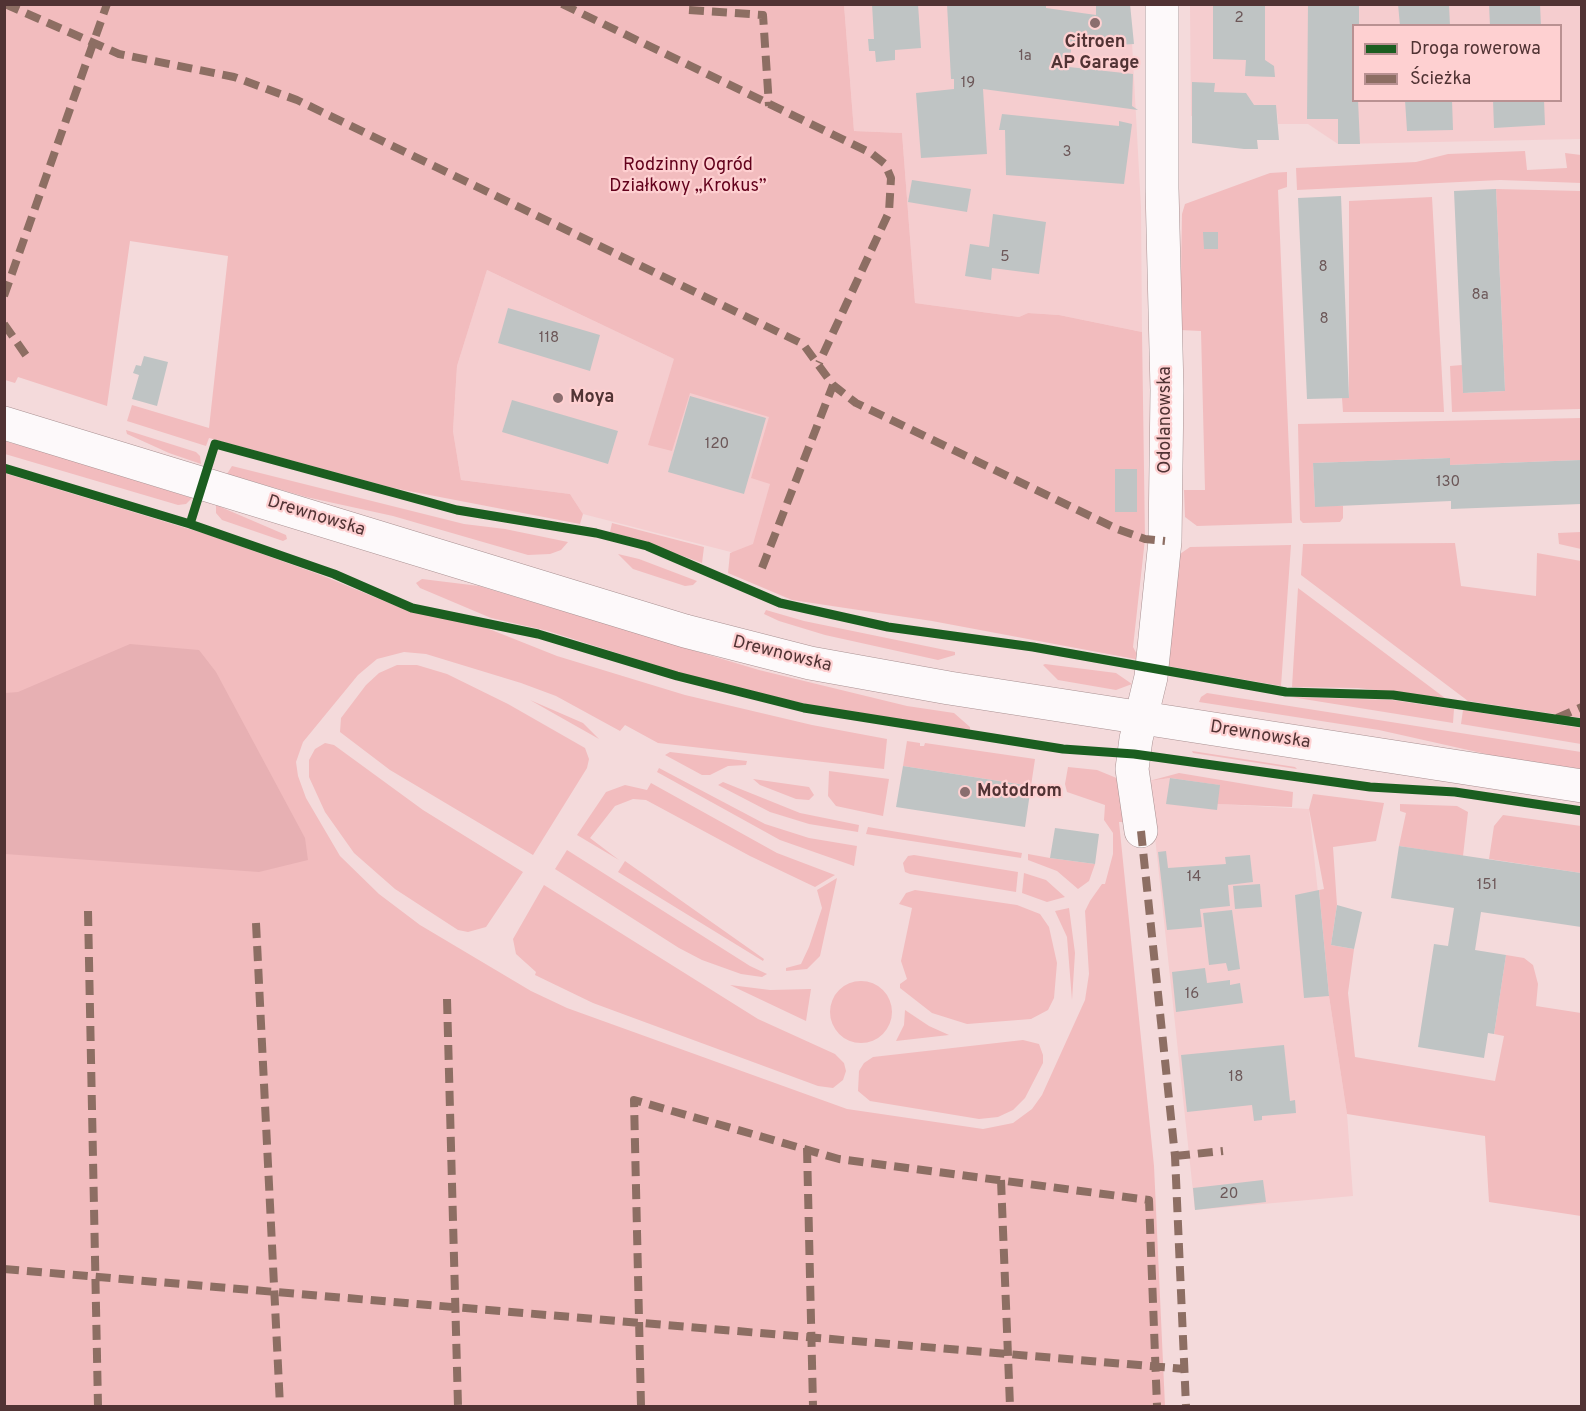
<!DOCTYPE html>
<meta charset="utf-8">
<style>
body{margin:0}
#map{position:relative;width:1586px;height:1411px;overflow:hidden;background:#f4dadb;font-family:Overpass,sans-serif}
canvas{display:block}
.frame{position:absolute;inset:0;border:6px solid #513334;pointer-events:none}
.legend{position:absolute;left:1352px;top:24px;width:210px;height:78px;box-sizing:border-box;background:#fed0d1;border:2px solid #b99192;margin:0;padding:8px 10px;list-style:none;font-size:18px;color:#513334}
.legend li{display:flex;align-items:center;gap:12px;height:30px}
.legend b{width:30px;border:2px solid #b99192}
</style>
<div id="map">
<canvas width="1586" height="1411"></canvas>
<div class="frame"></div>
<ul class="legend">
<li><b style="height:8px;background:#1b5e20"></b>Droga rowerowa</li>
<li><b style="height:8px;background:#8d6e63"></b>Ścieżka</li>
</ul>
</div>
<script>
const ctx = document.querySelector('canvas').getContext('2d');
ctx.lineJoin = 'round';
function paint(path, color) {
  ctx.fillStyle = color;
  ctx.fill(path, 'evenodd');
}
function shape(rows) {
  const path = new Path2D();
  for (const r of rows) {
    if (r.length === 3) {
      path.moveTo(r[0] + r[2], r[1]);
      path.arc(r[0], r[1], r[2], 0, 2 * Math.PI);
      continue;
    }
    path.moveTo(r[0], r[1]);
    for (let i = 2; i < r.length; i += 2) path.lineTo(r[i], r[i + 1]);
  }
  return path;
}
function stroke(path, color, width, dash) {
  ctx.strokeStyle = color;
  ctx.lineWidth = width;
  ctx.lineCap = dash ? 'butt' : 'round';
  ctx.setLineDash(dash || []);
  ctx.stroke(path);
}
function label(font, color, halo, rows, align = 'center') {
  ctx.font = font + ' Overpass,sans-serif';
  ctx.lineWidth = 4.5;
  ctx.setLineDash([]);
  ctx.textBaseline = 'middle';
  ctx.strokeStyle = halo;
  ctx.fillStyle = color;
  for (const [text, x, y, turn = 0] of rows) {
    ctx.save();
    ctx.translate(x, y);
    ctx.rotate((+turn || 0) * Math.PI / 180);
    ctx.textAlign = isNaN(turn) ? turn : align;
    if (halo) ctx.strokeText(text, 0, 0);
    ctx.fillText(text, 0, 0);
    ctx.restore();
  }
}
paint(shape([
 [844,5,1130,5,1141,208,1142,332,1059,315,1028,313,1019,317,915,303,902,133,854,131],
 [1190,5,1581,5,1581,139,1338,144,1308,124,1278,124,1277,110,1277,124,1191,116],
 [1354,26,1560,26,1560,100,1354,100],
 [487,270,674,359,798,414,754,558,583,514,570,494,461,480,453,431,457,366],
 [1170,778,1220,785,1218,804,1309,809,1329,996,1347,1114,1353,1196,1195,1210,1149,781]
]), '#f5cdcf');
paint(shape([
 [4,5,844,5,854,131,902,133,915,303,1019,317,1028,313,1059,315,1142,332,1145,539,1133,647,1140,660,932,621,792,600,728,573,730,553,753,544,770,484,751,478,769,417,690,393,672,451,648,445,674,359,487,270,457,366,453,431,461,480,570,494,583,514,580,524,393,488,209,438,206,446,127,421,132,405,209,428,228,256,130,241,107,406,18,377,15,383,5,380],
 [1525,151,1527,170,1567,168,1565,153,1581,155,1581,183,1500,180,1297,190,1296,168,1416,162,1448,154],
 [1287,172,1287,187,1278,190,1292,523,1197,526,1185,517,1184,490,1205,490,1201,331,1180,330,1182,214,1185,204,1270,173],
 [1496,189,1581,191,1581,409,1452,412,1450,366,1462,365,1463,393,1505,391],
 [1432,197,1444,412,1343,412,1342,398,1349,397,1349,201],
 [1581,418,1581,460,1450,465,1449,458,1313,463,1315,506,1343,506,1343,518,1340,522,1303,523,1300,520,1298,424],
 [126,430,196,452,200,456,201,464,169,453,127,434],
 [4,441,37,450,192,498,186,504,178,505,5,454],
 [232,466,464,524,505,529,568,542,561,550,550,554,528,555,393,516,306,497,227,474],
 [4,473,209,535,321,575,406,610,484,627,557,656,685,695,812,725,887,739,884,769,658,743,625,725,620,731,556,696,521,683,426,654,404,652,377,659,358,675,303,742,296,762,298,776,306,798,340,856,379,894,420,925,531,991,567,1008,847,1109,983,1129,1013,1123,1032,1109,1042,1095,1085,1000,1089,974,1085,911,1090,901,1102,884,1105,884,1113,854,1113,833,1104,820,1105,805,1067,792,1065,784,1068,767,1097,770,1119,779,1123,822,1119,822,1154,1166,1165,1406,5,1406],
 [216,505,286,535,287,539,283,541,222,520,216,513],
 [612,523,704,547,702,563,639,540,610,532],
 [1581,532,1581,549,1559,544,1558,533],
 [1455,543,1461,586,1536,596,1537,553,1581,561,1581,718,1468,701,1301,575,1303,544],
 [1291,545,1281,686,1167,666,1180,554,1190,547],
 [618,554,639,559,697,581,693,585,685,586,633,569],
 [422,579,479,586,759,670,907,706,954,713,970,727,970,732,832,710,702,680,548,631,491,618,420,588,416,583],
 [1298,588,1445,698,1358,688,1292,687],
 [766,610,804,621,955,652,955,655,938,660,825,635,779,621,764,614],
 [1045,664,1116,673,1132,684,1116,690,1058,680,1043,665],
 [397,665,417,665,447,674,508,704,585,748,589,759,587,768,533,855,390,770,340,732,341,718,366,685,379,673],
 [1207,693,1581,752,1581,769,1495,756,1379,730,1199,702,1201,697],
 [1291,697,1392,700,1454,709,1453,723],
 [530,700,583,723,599,739],
 [1463,710,1581,728,1581,744,1461,724],
 [907,741,920,743,920,746,924,746,925,743,1035,759,1031,786,903,766],
 [325,743,334,745,423,810,523,872,486,927,468,932,458,930,395,889,354,853,325,812,309,777,309,760,315,749],
 [1192,751,1295,767,1297,769,1193,753],
 [670,752,747,761,746,765,728,766,710,775,702,775,665,755],
 [659,768,765,824,809,838,857,846,854,866,780,840,657,772],
 [829,771,889,779,883,816,836,806,828,796],
 [1179,773,1293,792,1292,807,1217,804,1219,785,1170,778,1149,781],
 [753,779,809,787,814,795,809,800,796,799,760,785],
 [723,782,800,813,859,825,858,832,809,824,770,812,718,785],
 [651,783,777,853,835,875,815,887,750,856,646,800,633,799,615,806,590,838,619,860,577,835,606,792,625,785,647,790],
 [1313,794,1384,803,1376,841,1333,847,1337,905,1331,945,1354,949,1348,993,1355,1057,1495,1081,1504,1036,1494,1034,1506,955,1524,958,1533,965,1538,984,1536,1006,1581,1013,1581,1216,1489,1202,1485,1136,1347,1114,1329,996,1319,890,1324,889,1309,809],
 [1400,804,1457,806,1468,812,1463,856,1399,846,1406,813,1400,811],
 [1503,815,1581,826,1581,873,1489,859,1494,826],
 [868,827,1022,853,1021,858,866,834],
 [567,850,750,966,767,974,762,977,741,974,702,960,679,948,555,869],
 [1028,854,1050,858,1095,864,1089,881,1078,889,1057,871,1028,860],
 [914,855,1018,872,1016,892,910,874,905,872,903,863,908,856],
 [625,861,764,959,763,961,618,872],
 [1024,873,1046,880,1065,897,1047,902,1022,893],
 [837,878,820,956,807,969,786,971,786,968,801,964,809,947,822,908,817,890],
 [544,885,758,1019,835,1054,844,1063,846,1071,843,1080,833,1088,818,1086,593,1003,535,975,536,972,516,954,513,939],
 [915,890,1017,905,1040,914,1049,927,1057,963,1054,998,1048,1010,1031,1019,967,1024,932,1013,900,988,900,984,907,979,901,961,912,908,899,904,906,893],
 [1069,908,1075,953,1072,1000,1067,937,1055,911],
 [861,1012,31],
 [730,985,770,990,811,989,806,1021],
 [905,1010,929,1026,949,1035,896,1041,904,1025],
 [1023,1040,1039,1044,1043,1055,1043,1063,1025,1098,1013,1110,998,1117,979,1119,870,1101,858,1091,859,1071,864,1063,873,1057]
]), '#f2bcbe');
paint(shape([
 [130,644,199,650,216,672,305,838,308,860,259,872,5,854,5,693,18,692]
]), '#e7b0b3');
paint(shape([
 [872,4,918,4,921,48,895,50,895,60,876,62,875,51,869,51,868,39,874,39],
 [947,4,1046,4,1046,8,1096,15,1096,4,1130,4,1134,44,1099,46,1072,42,1069,67,1133,74,1132,106,1138,110,983,89,987,154,921,158,916,93,954,89,954,79,951,79],
 [1213,4,1265,4,1265,60,1274,66,1275,77,1245,76,1246,60,1213,59],
 [1308,4,1359,4,1359,26,1353,26,1353,100,1358,100,1360,144,1338,144,1338,119,1307,119],
 [1398,4,1449,4,1450,26,1400,26],
 [1489,4,1540,4,1541,26,1490,26],
 [1192,82,1215,83,1214,92,1246,93,1254,105,1276,105,1279,140,1257,140,1258,149,1244,149,1192,143],
 [1405,100,1452,100,1453,130,1407,131],
 [1493,100,1544,100,1545,125,1494,128],
 [1002,114,1119,126,1119,121,1132,124,1124,184,1006,175,1005,130,999,130],
 [912,180,971,189,967,212,908,202],
 [1496,189,1505,391,1463,393,1454,191],
 [1341,196,1349,398,1307,399,1298,198],
 [993,214,1046,222,1039,274,992,268,991,280,965,276,970,244,989,247],
 [1203,232,1218,232,1218,249,1204,249],
 [508,308,600,335,590,371,498,343],
 [144,356,168,362,157,406,132,399,139,375,133,373,136,365,141,366],
 [690,396,766,418,744,494,668,472],
 [512,400,618,431,608,464,502,432],
 [1450,458,1450,465,1581,460,1581,504,1451,509,1451,501,1315,507,1313,463],
 [1115,469,1137,469,1137,512,1115,512],
 [903,766,1031,786,1025,827,896,807],
 [1170,778,1220,785,1217,810,1166,804],
 [1055,828,1099,834,1095,864,1050,858],
 [1399,846,1581,873,1581,927,1481,912,1475,950,1506,955,1494,1034,1488,1033,1484,1058,1418,1047,1434,944,1448,946,1454,908,1391,898],
 [1166,851,1168,868,1226,864,1225,857,1250,855,1253,882,1228,885,1230,906,1200,909,1202,927,1167,930,1158,852],
 [1260,884,1262,907,1235,909,1233,886],
 [1319,890,1329,996,1304,998,1295,895],
 [1337,905,1362,912,1354,949,1331,945],
 [1232,910,1240,969,1228,971,1226,963,1209,965,1203,913],
 [1205,968,1207,983,1230,980,1230,985,1240,983,1243,1003,1176,1012,1172,972],
 [1284,1045,1290,1101,1295,1100,1296,1113,1262,1116,1262,1120,1254,1121,1252,1105,1187,1112,1181,1055],
 [1263,1180,1266,1202,1195,1210,1193,1188]
]), '#bfc4c4');
const minor = shape([
 [1141,831,1132,769,1136,739,1151,677,1165,541,1167,390,1162,188,1162,4]
]);
const secondary = shape([
 [4,423,685,631,810,663,949,688,1582,786]
]);
stroke(minor, '#a99192', 34);
stroke(secondary, '#a99192', 34);
stroke(minor, '#fdf9fa', 33);
stroke(secondary, '#fdf9fa', 33);
stroke(shape([
 [5,4,119,54,234,77,297,100,803,344,833,385,856,403,1117,529,1145,539,1165,541],
 [562,4,871,153,885,164,891,178,889,212,819,363],
 [689,10,763,15,769,106],
 [4,296,107,4],
 [4,324,30,361],
 [762,568,833,385],
 [1557,718,1582,707],
 [1141,831,1175,1156,1186,1406],
 [88,911,98,1406],
 [256,923,280,1406],
 [447,999,458,1406],
 [807,1148,813,1406],
 [1175,1156,1223,1151],
 [1001,1180,1010,1406],
 [4,1269,1185,1369],
 [641,1406,634,1100,839,1159,1149,1200,1157,1406]
]), '#8d6e63', 8, [15, 8]);
stroke(shape([
 [4,468,190,524,334,574,412,608,538,634,677,676,804,708,1063,749,1134,754,1370,787,1455,792,1582,811],
 [190,524,215,444,457,510,596,533,647,546,780,603,888,627,1033,647,1286,692,1393,695,1582,723]
]), '#1b5e20', 9);
for (const [x, y, r, color] of [
 [1095,23,6,"#8a6d6e"],
 [558,398,6,"#8a6d6e"],
 [965,792,6,"#8a6d6e"]
]) {
  const dot = new Path2D();
  dot.arc(x, y, r, 0, 2 * Math.PI);
  ctx.fillStyle = color;
  ctx.fill(dot);
  stroke(dot, '#fed0d1', 2);
}
label('15px', '#6c5758', null, [
 ["2",1239,19],
 ["1a",1025,57],
 ["19",968,84],
 ["3",1067,153],
 ["5",1005,258],
 ["8",1323,268],
 ["8a",1480,296],
 ["8",1324,320],
 ["118",549,339],
 ["120",717,445],
 ["130",1448,483],
 ["14",1194,878],
 ["151",1487,886],
 ["16",1192,995],
 ["18",1236,1078],
 ["20",1229,1195]
]);
label('bold 18px', '#513334', '#fed0d1', [
 ["Citroen",1095,43,"center"],
 ["AP Garage",1095,64,"center"],
 ["Moya",570,398],
 ["Motodrom",977,792]
], 'left');
label('18px', '#62001b', '#fed0d1', [
 ["Rodzinny Ogród",688,166],
 ["Działkowy „Krokus”",688,187]
]);
label('18px', '#513334', '#fed0d1', [
 ["Odolanowska",1166,420,-90],
 ["Drewnowska",316,517,17],
 ["Drewnowska",782,655,14],
 ["Drewnowska",1260,736,9]
]);
</script>
